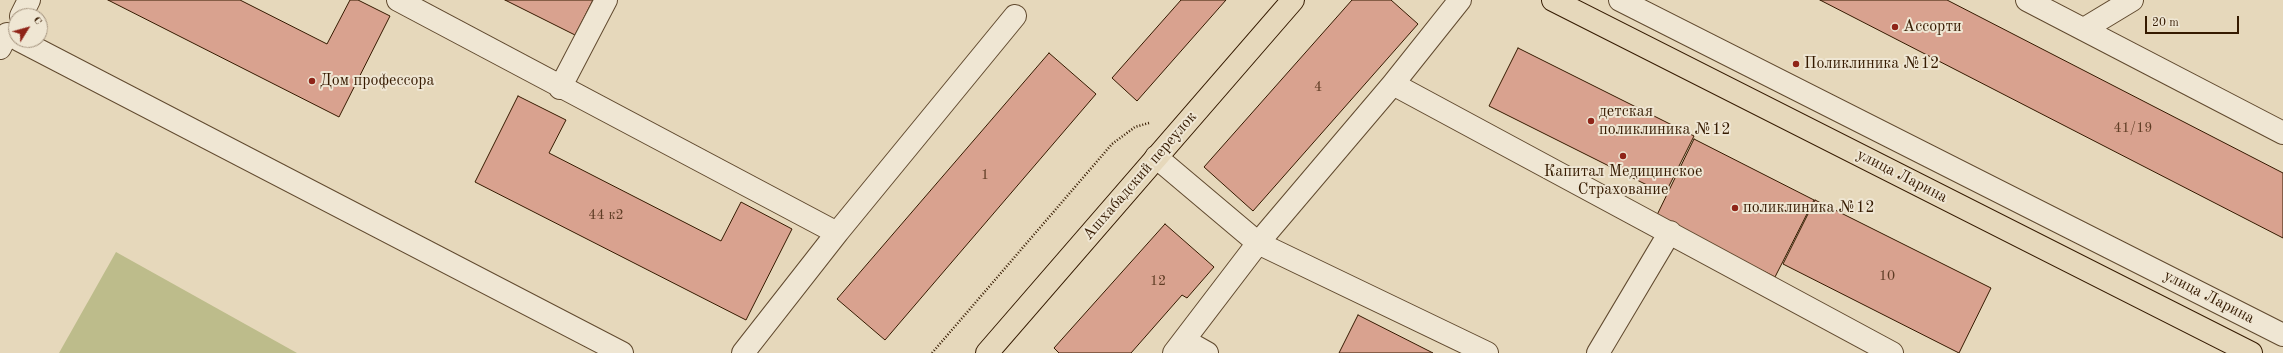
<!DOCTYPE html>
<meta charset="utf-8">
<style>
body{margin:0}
#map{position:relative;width:2283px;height:353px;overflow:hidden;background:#e6d8bb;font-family:"Old Standard TT",serif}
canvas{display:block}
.north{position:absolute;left:8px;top:8px;width:40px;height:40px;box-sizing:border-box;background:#efe6d3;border:1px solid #a5947f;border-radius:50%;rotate:53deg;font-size:11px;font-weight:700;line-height:16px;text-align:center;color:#351a00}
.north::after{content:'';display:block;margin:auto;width:14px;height:18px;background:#8f2418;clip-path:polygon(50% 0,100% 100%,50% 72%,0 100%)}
.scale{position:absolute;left:2145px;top:16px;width:94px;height:18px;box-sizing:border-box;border:2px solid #351a00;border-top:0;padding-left:5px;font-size:12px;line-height:14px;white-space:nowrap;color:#351a00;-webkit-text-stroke:3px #efe6d3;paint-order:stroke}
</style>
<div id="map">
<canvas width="2283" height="353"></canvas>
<div class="north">С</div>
<div class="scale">20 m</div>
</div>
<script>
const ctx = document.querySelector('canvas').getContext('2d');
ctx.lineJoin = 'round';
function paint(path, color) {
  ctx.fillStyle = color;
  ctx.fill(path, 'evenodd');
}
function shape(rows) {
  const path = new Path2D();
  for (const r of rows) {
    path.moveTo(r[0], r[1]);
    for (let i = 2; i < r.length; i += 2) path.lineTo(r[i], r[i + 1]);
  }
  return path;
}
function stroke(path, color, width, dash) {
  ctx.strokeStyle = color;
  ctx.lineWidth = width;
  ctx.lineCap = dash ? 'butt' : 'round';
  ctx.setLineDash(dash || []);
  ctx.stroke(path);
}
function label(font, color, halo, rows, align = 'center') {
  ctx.font = font + ' "Old Standard TT",serif';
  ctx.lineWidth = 4;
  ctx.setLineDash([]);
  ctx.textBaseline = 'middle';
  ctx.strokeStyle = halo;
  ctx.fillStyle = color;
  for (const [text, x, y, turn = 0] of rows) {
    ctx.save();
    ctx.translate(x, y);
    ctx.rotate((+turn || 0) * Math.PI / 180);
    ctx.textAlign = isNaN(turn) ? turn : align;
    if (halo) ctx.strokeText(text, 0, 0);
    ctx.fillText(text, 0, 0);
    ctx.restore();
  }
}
paint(shape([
 [116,252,297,353,59,353]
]), '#bdbc8b');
const building = shape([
 [108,0,240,0,327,44,350,0,358,0,390,16,339,117,108,0],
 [505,0,593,0,575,35,505,0],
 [1181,0,1226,0,1137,101,1112,78,1181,0],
 [1352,0,1391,0,1418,24,1253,211,1204,167,1352,0],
 [1820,0,1947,0,2283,173,2283,238,1820,0],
 [1518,48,1694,136,1665,194,1489,106,1518,48],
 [1049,53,1096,94,885,340,837,299,1049,53],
 [518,96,566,120,549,153,721,241,741,202,792,229,746,320,475,182,518,96],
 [1694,139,1814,200,1775,277,1656,217,1694,139],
 [1815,200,1991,288,1959,353,1783,264,1815,200],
 [1165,224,1214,267,1187,298,1182,295,1131,353,1059,353,1054,348,1165,224],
 [1358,315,1433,353,1339,353,1358,315]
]);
paint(building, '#d9a28f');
stroke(building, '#351a00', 1);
const minor = shape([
 [398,0,837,233,743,353],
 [1620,0,2283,335],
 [2027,0,2283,133],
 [21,16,29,0],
 [2084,29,2132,0],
 [19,40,622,353],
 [0,48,7,34,16,38],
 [1393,84,1892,353],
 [560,88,606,0],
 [1156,157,1258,243,1487,353],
 [837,233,1015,16],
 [1184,340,1207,353],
 [1174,353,1258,243,1393,84,1460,0],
 [1598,353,1670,232]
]);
const major = shape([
 [1553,0,2251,353],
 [987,353,1293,0]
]);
stroke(minor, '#614a2f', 24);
stroke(major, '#351a00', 24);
stroke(shape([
 [932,353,1112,144,1135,127,1149,123]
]), '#351a00', 2.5, [1, 2]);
stroke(minor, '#efe6d3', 22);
stroke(major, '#e6d8bb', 22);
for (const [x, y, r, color] of [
 [1895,27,4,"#8f2418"],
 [1796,64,4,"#8f2418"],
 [312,81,4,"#8f2418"],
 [1591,121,4,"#8f2418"],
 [1623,156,4,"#8f2418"],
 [1735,208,4,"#8f2418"]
]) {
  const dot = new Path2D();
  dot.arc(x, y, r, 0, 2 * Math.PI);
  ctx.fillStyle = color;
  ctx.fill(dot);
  stroke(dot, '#efe6d3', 1.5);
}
label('14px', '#5e3c24', null, [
 ["4",1318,87],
 ["41/19",2133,128],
 ["1",985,175],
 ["44 к2",606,215],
 ["10",1887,276],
 ["12",1158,281]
]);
label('16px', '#351a00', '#efe6d3', [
 ["Ассорти",1903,27],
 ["Поликлиника №12",1804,64],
 ["Дом профессора",320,81],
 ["детская",1599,112],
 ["поликлиника №12",1599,130],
 ["Капитал Медицинское",1623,172,"center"],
 ["Страхование",1623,190,"center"],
 ["поликлиника №12",1743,208]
], 'left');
label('16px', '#351a00', '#efe6d3', [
 ["Ашхабадский переулок",1140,176,-49],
 ["улица Ларина",1902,176,27],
 ["улица Ларина",2209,297,27]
]);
</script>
